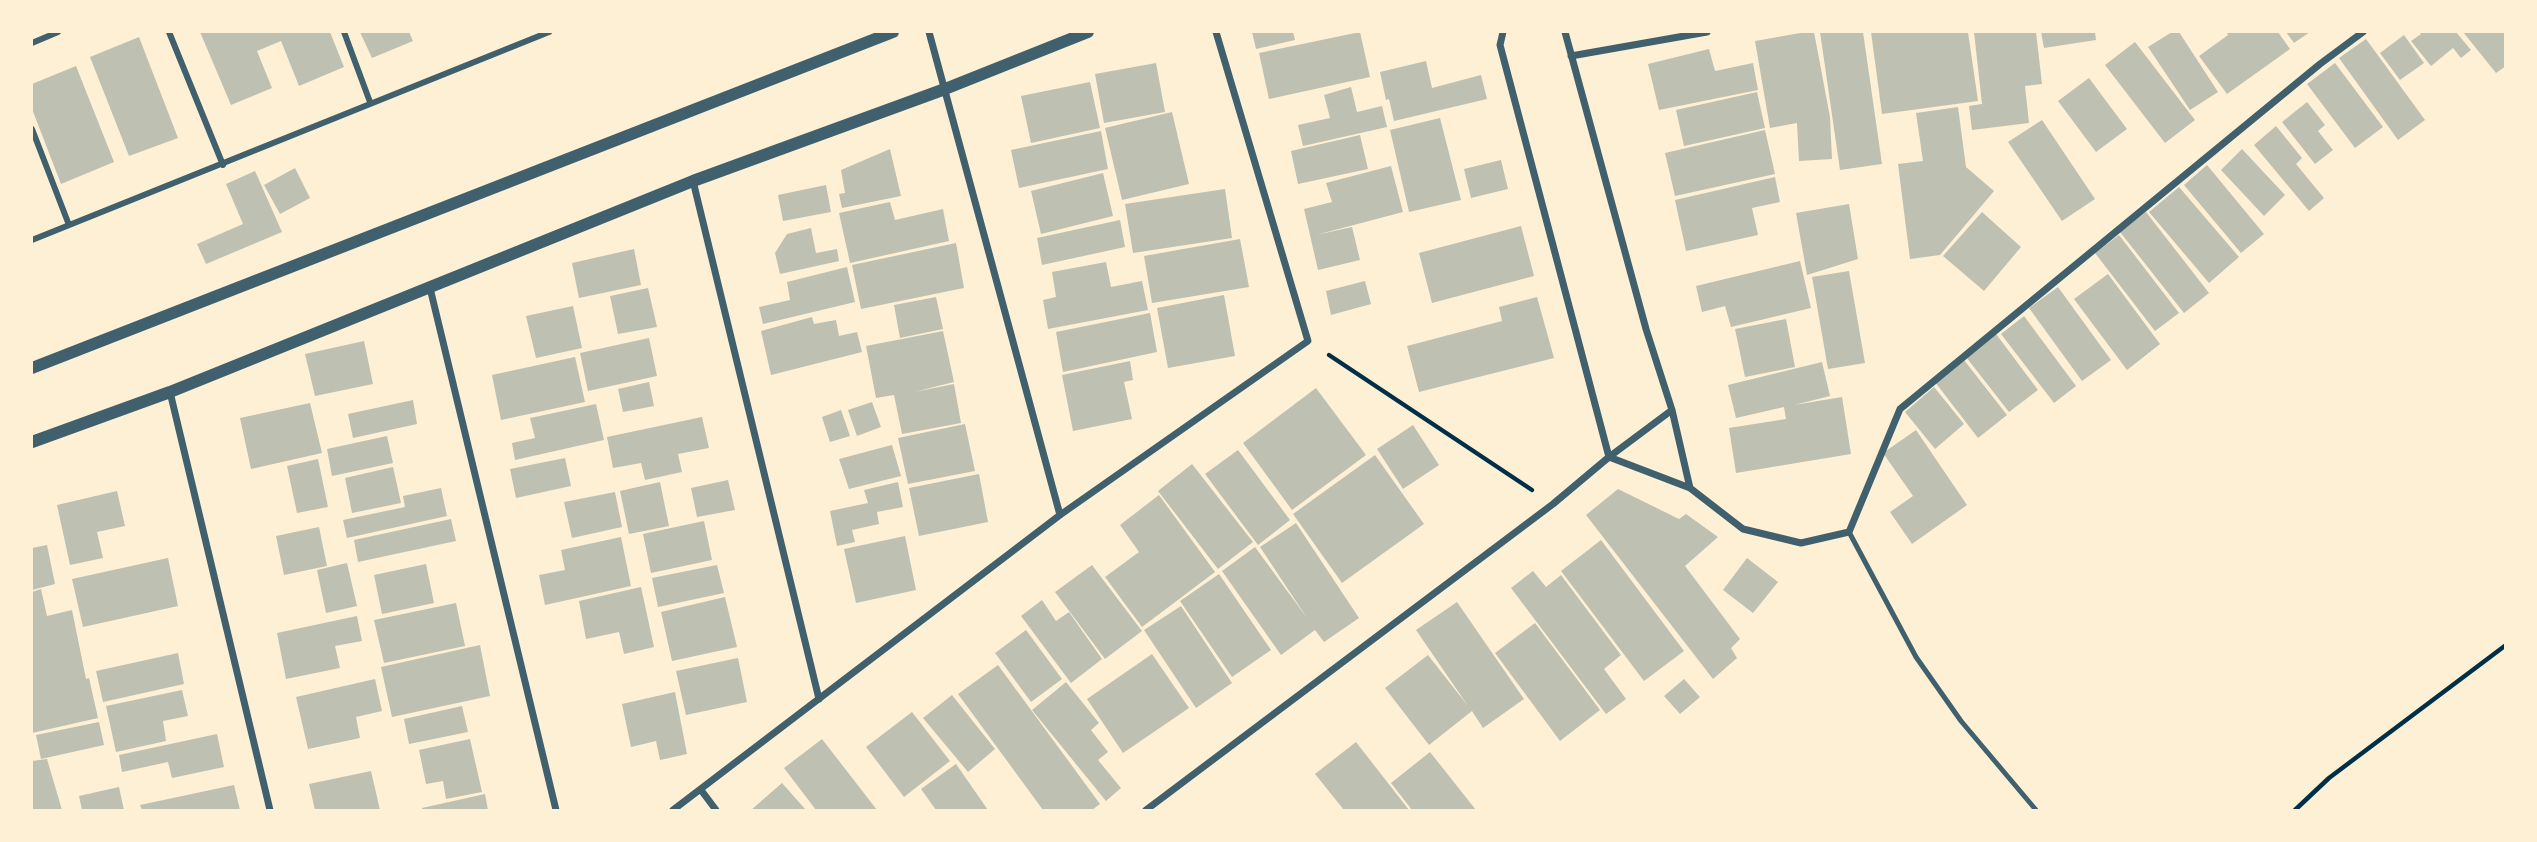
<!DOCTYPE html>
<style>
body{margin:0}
#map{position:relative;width:2537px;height:842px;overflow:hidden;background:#fdf0d5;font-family:"PT Sans",sans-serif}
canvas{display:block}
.frame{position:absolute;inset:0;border:33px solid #fdf0d5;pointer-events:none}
</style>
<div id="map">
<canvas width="2537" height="842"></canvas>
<div class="frame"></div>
</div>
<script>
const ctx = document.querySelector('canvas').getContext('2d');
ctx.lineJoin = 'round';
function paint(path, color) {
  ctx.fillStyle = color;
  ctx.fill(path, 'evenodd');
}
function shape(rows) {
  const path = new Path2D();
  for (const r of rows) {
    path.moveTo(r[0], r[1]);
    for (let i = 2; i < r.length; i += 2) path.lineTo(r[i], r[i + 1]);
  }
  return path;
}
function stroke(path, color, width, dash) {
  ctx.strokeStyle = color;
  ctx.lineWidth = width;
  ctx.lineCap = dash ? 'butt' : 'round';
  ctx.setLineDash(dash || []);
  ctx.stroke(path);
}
paint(shape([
 [200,32,330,32,344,67,299,86,281,41,257,51,272,88,231,105],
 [360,32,409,32,413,41,372,58],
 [1252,32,1293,32,1295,40,1256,49],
 [1360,32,1370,77,1269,99,1259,53],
 [1806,32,1814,32,1830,117,1832,159,1799,161,1797,123,1770,128,1755,41],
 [1820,32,1863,32,1882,164,1840,170],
 [1871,32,1968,32,1978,101,1882,114],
 [1974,32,2036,32,2042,84,2025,86,2029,123,1972,130,1969,106,1982,104],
 [2041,32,2095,32,2096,40,2044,48],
 [2172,32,2179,32,2218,92,2190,110,2148,47],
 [2227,32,2278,32,2290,49,2227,94,2199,56,2228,35],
 [2286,32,2310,32,2294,43],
 [2419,32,2456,32,2471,50,2461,58,2453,48,2431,66,2411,41,2421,34],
 [2463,32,2506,32,2506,66,2496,73],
 [2404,35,2424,63,2400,80,2380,53],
 [139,37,178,138,129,156,90,57],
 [2366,39,2425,120,2398,140,2339,58],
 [2135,42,2195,120,2165,143,2105,65],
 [1709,49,1715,71,1753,63,1758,90,1659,110,1648,64],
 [1426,61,1432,88,1481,75,1487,99,1394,121,1389,99,1386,100,1380,72],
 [1156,63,1165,112,1104,123,1095,74],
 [2335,63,2383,127,2355,148,2307,84],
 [76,66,114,162,61,184,32,109,32,84],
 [2089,78,2127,129,2096,152,2058,101],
 [1090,82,1100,128,1031,143,1021,96],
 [1351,87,1357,112,1382,106,1387,127,1303,146,1298,125,1330,118,1324,95],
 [1757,92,1765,128,1684,146,1676,110],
 [2307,102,2325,125,2318,131,2333,150,2315,164,2282,122],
 [1958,107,1966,167,1994,191,1940,255,1910,259,1898,164,1923,161,1916,113],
 [1172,112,1189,184,1122,200,1105,128],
 [1440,118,1461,200,1409,212,1390,130],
 [2042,120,2095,199,2062,221,2008,142],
 [2276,126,2302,158,2296,164,2324,198,2309,211,2254,145],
 [1765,130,1775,174,1675,196,1665,153],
 [1101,131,1108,169,1019,188,1011,150],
 [1360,135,1368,169,1298,184,1291,151],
 [890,149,901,196,842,208,839,194,845,193,841,170],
 [2242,149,2285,195,2264,216,2221,170],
 [1501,160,1508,189,1471,198,1464,169],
 [2207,165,2264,234,2241,253,2184,185],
 [1391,166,1403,212,1316,235,1352,227,1360,260,1318,270,1304,209,1332,202,1326,183],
 [295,168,310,198,280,214,264,185],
 [255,171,282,232,206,264,197,244,243,224,226,184],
 [1103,173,1113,216,1041,234,1031,191],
 [1775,177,1780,202,1752,208,1758,235,1686,251,1675,200],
 [826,185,831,212,783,221,778,195],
 [2179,187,2239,257,2209,283,2149,212],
 [1225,189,1232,238,1133,253,1125,204],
 [890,202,895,220,943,209,949,241,850,263,839,213],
 [1849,204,1858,259,1807,275,1796,213],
 [1982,212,2021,247,1984,291,1943,256],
 [2146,212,2209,293,2184,313,2120,232],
 [1120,220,1125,247,1042,265,1037,238],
 [1521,226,1534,276,1432,303,1419,253],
 [811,228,816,253,837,249,839,261,780,274,775,253,787,234],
 [2119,235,2179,313,2155,331,2095,253],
 [1240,239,1249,287,1152,303,1144,256],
 [956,243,964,288,861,309,852,265],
 [634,249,641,285,579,298,572,263],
 [1800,261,1811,308,1731,327,1725,306,1702,312,1696,286],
 [1106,262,1111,287,1142,281,1148,310,1048,329,1043,300,1056,297,1052,272],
 [847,267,855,302,763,324,759,307,790,300,787,282],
 [1849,271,1865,363,1828,369,1812,277],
 [2108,274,2160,344,2127,370,2074,299],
 [1365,281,1371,304,1331,315,1326,291],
 [2058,287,2111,360,2082,381,2029,308],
 [648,288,657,327,618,334,610,296],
 [1224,295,1235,356,1168,368,1157,308],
 [936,297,943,329,900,338,894,305],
 [1537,297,1554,358,1419,392,1407,346,1502,321,1499,307],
 [573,306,582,348,536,358,526,316],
 [1150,313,1157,352,1063,372,1056,332],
 [2024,316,2076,386,2054,403,2001,334],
 [812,317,814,324,836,320,839,336,857,332,862,352,771,375,761,331],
 [1786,319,1795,367,1745,377,1735,329],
 [943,331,954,382,914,392,954,384,961,423,902,434,894,395,876,398,866,346],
 [1996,334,2038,390,2009,412,1966,357],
 [649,338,657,376,588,391,580,353],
 [364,341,373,384,315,396,305,354],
 [575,357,585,402,501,420,492,375],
 [1964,360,2007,415,1978,438,1935,382],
 [1130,361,1133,380,1124,382,1132,419,1073,431,1062,375],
 [1822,362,1830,396,1794,405,1842,397,1851,454,1736,473,1729,428,1786,419,1784,407,1736,418,1728,385],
 [649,382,654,406,623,412,618,389],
 [1934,387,1964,424,1935,449,1905,412],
 [1316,388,1366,455,1292,510,1243,443],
 [413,400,417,424,353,438,348,414],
 [872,402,881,427,857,436,848,410],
 [310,403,322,453,251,469,240,418],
 [596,404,604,440,515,460,512,443,535,438,530,418],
 [841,410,850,436,830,442,822,417],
 [702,417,709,448,678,454,682,472,645,480,641,463,613,468,607,437],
 [965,424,975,471,908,484,898,438],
 [1413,425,1439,465,1403,489,1377,449],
 [1916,430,1967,505,1912,544,1890,512,1913,496,1883,453],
 [387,436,393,463,332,476,327,449],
 [892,445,901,476,849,489,839,459],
 [1238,450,1290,520,1258,545,1205,474],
 [1375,455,1424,524,1342,583,1293,514],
 [565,458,571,486,516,498,510,469],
 [318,459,328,507,297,513,287,466],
 [1192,464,1253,542,1218,569,1158,491],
 [393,467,401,503,352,513,345,478],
 [979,474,988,522,919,536,909,488],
 [728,480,735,510,697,517,691,488],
 [660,482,669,526,629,534,620,491],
 [898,482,903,507,877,512,879,524,852,530,855,542,837,546,830,511,868,503,864,490],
 [441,488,447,516,347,538,343,520,405,507,403,496],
 [1618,489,1679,519,1686,514,1718,537,1685,566,1740,639,1731,648,1737,658,1713,679,1586,515],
 [117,491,125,526,97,532,103,558,70,565,57,505],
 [615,492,622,527,572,538,564,502],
 [1159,495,1215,572,1142,627,1105,577,1139,552,1120,525],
 [451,519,456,541,358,562,354,540],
 [704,521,712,560,651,573,643,534],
 [1296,523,1359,618,1324,642,1315,630,1281,655,1222,571,1255,547,1307,618,1260,547],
 [319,527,327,566,284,575,276,536],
 [905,536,916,590,856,603,844,549],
 [621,537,631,586,545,605,539,575,565,570,561,550],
 [1601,540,1684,651,1644,681,1561,571],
 [47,545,55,584,32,590,32,548],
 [168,558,178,606,83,627,72,579],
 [1747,558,1778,582,1753,613,1723,590],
 [347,563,357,606,326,613,317,570],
 [426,564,434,603,382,614,374,575],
 [717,565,724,593,658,607,652,578],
 [1092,565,1142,631,1105,659,1055,592],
 [1533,571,1546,587,1561,575,1621,655,1604,669,1626,699,1606,714,1511,588],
 [1219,574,1271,650,1232,677,1180,601],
 [641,587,654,647,624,654,619,632,586,639,579,601],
 [41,589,47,616,72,610,86,679,89,678,98,718,32,733,32,592],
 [725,597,737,647,672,661,661,612],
 [1042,600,1056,621,1069,612,1102,659,1071,683,1021,616],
 [1457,602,1524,699,1483,728,1472,711,1429,745,1385,688,1428,655,1468,706,1416,630],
 [456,603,465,646,384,663,374,620],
 [1181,606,1232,683,1196,708,1144,630],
 [357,616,362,641,335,646,340,668,286,679,277,633],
 [1535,623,1600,710,1560,741,1495,653],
 [1026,630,1062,679,1031,702,995,653],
 [480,645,490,696,392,717,381,667],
 [178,653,184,684,103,702,96,671],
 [1152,654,1189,708,1123,753,1087,699],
 [738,658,747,702,686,715,676,671],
 [998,665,1100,804,1092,810,1043,810,958,694],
 [375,679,382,711,356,717,360,738,308,749,296,697],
 [1684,679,1700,697,1680,714,1664,696],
 [1066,682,1099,723,1091,730,1108,752,1098,760,1121,788,1106,801,1032,710],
 [182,690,188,716,163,721,166,741,116,752,106,706],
 [675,692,687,754,660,760,656,741,631,747,622,704],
 [952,695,995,749,968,772,923,718],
 [462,706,468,732,409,744,404,719],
 [912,712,950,761,904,797,866,747],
 [99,722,104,745,41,759,36,735],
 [217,734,224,767,172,778,168,762,122,772,119,755],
 [470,739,482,792,446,799,443,781,426,784,419,750],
 [822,739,877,810,816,810,784,768],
 [1356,742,1409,810,1344,810,1315,774],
 [1430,752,1476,810,1412,810,1391,783],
 [47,759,62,810,32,810,32,761],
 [956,764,988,810,936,810,921,789],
 [371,771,380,810,315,810,309,784],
 [782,783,806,810,751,810],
 [234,785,240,810,142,810,140,805],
 [119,787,124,810,82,810,79,796],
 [485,794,488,810,422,810,422,808]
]), '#bec0b2');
stroke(shape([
 [1329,355,1532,490],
 [2295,810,2329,778,2506,645]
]), '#003049', 4.5);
stroke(shape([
 [1849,532,1916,657,1961,721,2036,810]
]), '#3f606c', 5);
stroke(shape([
 [169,32,223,165],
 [344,32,370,102],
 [32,43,58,32],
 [32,129,69,225],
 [32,240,549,32]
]), '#3f606c', 6);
stroke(shape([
 [929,32,1060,515],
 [1503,32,1500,45,1609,457,1690,488,1743,529,1801,543,1849,532,1900,409,2320,64,2363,32],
 [1565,32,1646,329,1672,410,1690,488],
 [1571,56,1707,32],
 [693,181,819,699],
 [430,288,556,810],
 [170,392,270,810],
 [701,790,716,810],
 [673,810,1060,515,1308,341,1216,32],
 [1146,810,1553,504,1609,457,1672,410]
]), '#3f606c', 7);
stroke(shape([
 [32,368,893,32],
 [32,442,170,392,693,181,945,89,1088,32]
]), '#3f606c', 12);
</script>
